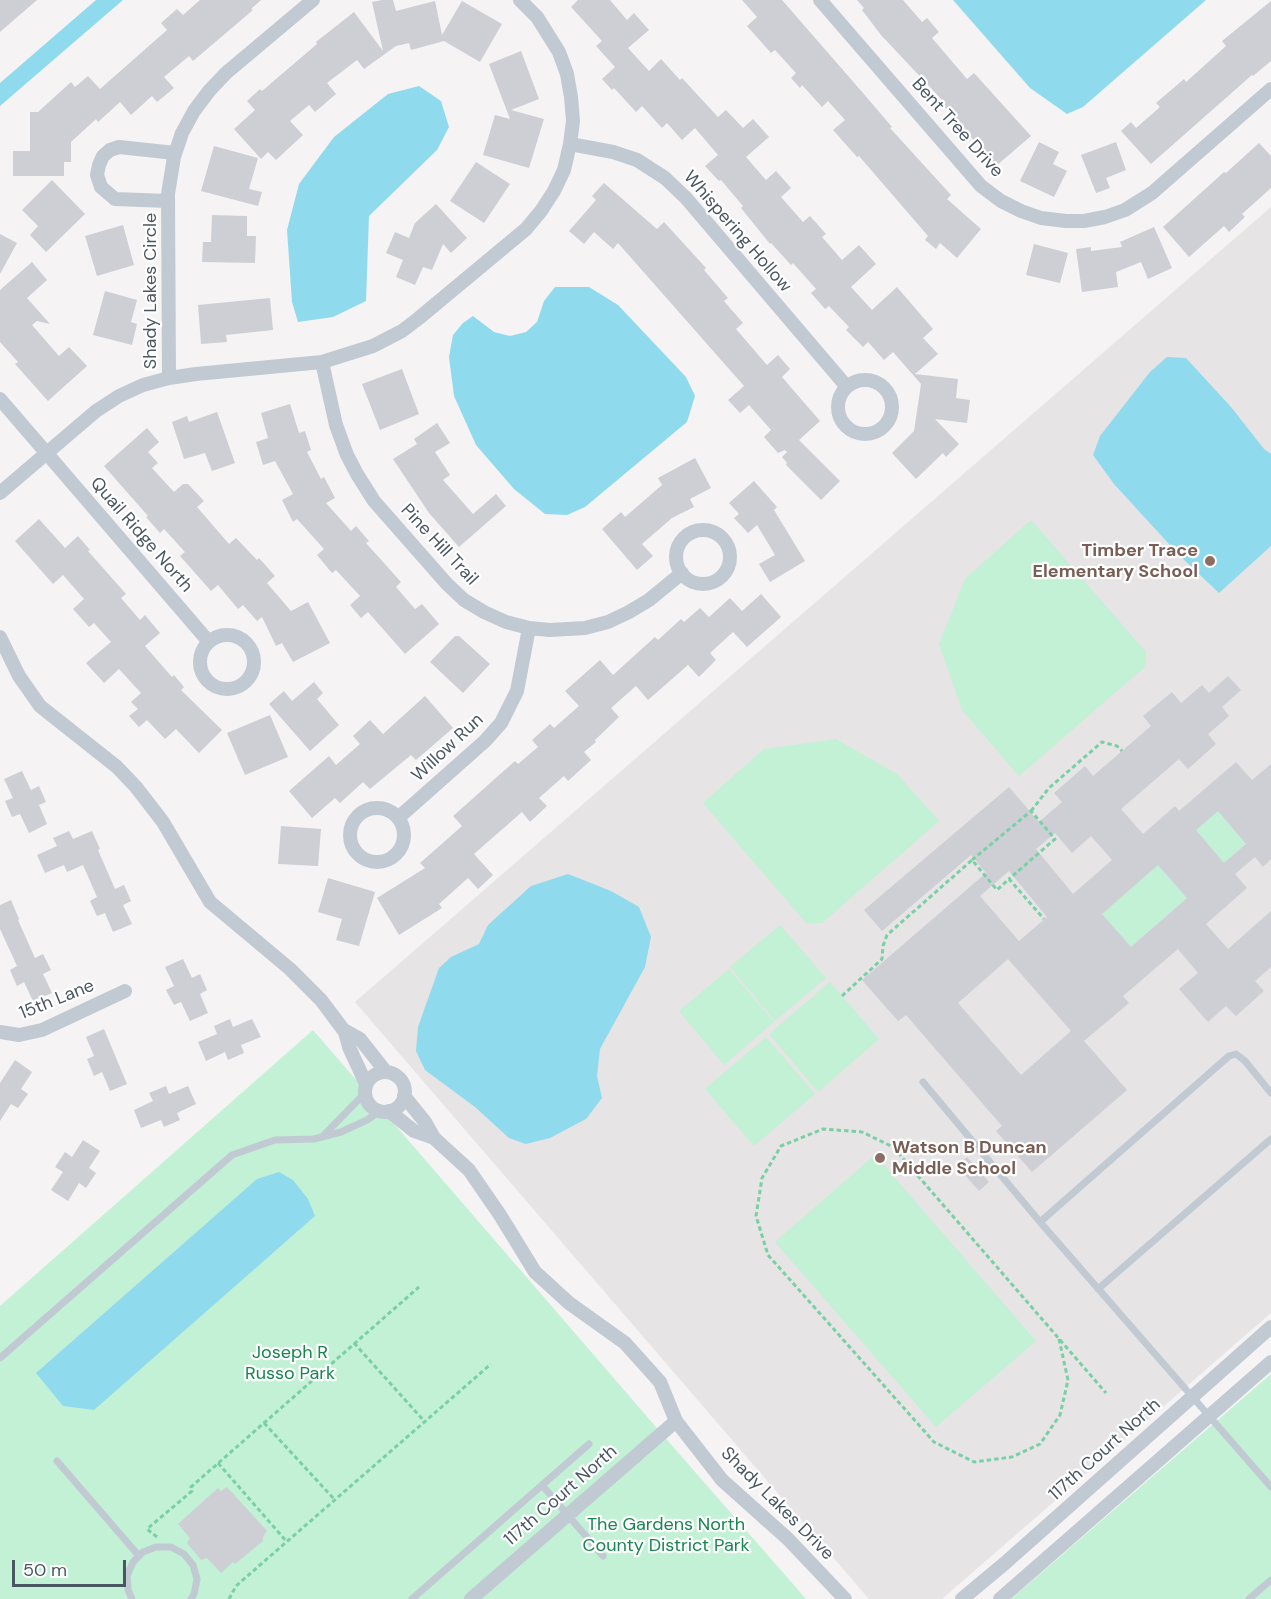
<!DOCTYPE html>
<style>
body{margin:0}
#map{position:relative;width:1271px;height:1599px;overflow:hidden;background:#f5f3f3;font-family:"DM Sans",sans-serif}
canvas{display:block}
.scale{position:absolute;left:12px;top:1560px;width:114px;height:27px;box-sizing:border-box;border:3px solid #4a5661;border-top:0;padding-left:8px;font-size:18px;line-height:21px;white-space:nowrap;color:#4a5661;-webkit-text-stroke:4px #fff;paint-order:stroke}
</style>
<div id="map">
<canvas width="1271" height="1599"></canvas>
<div class="scale">50 m</div>
</div>
<script>
const ctx = document.querySelector('canvas').getContext('2d');
ctx.lineJoin = 'round';
function paint(path, color) {
  ctx.fillStyle = color;
  ctx.fill(path, 'evenodd');
}
function shape(rows) {
  const path = new Path2D();
  for (const r of rows) {
    if (r.length === 3) {
      path.moveTo(r[0] + r[2], r[1]);
      path.arc(r[0], r[1], r[2], 0, 2 * Math.PI);
      continue;
    }
    path.moveTo(r[0], r[1]);
    for (let i = 2; i < r.length; i += 2) path.lineTo(r[i], r[i + 1]);
  }
  return path;
}
function stroke(path, color, width, dash) {
  ctx.strokeStyle = color;
  ctx.lineWidth = width;
  ctx.lineCap = dash ? 'butt' : 'round';
  ctx.setLineDash(dash || []);
  ctx.stroke(path);
}
function label(font, color, halo, rows, align = 'center') {
  ctx.font = font + ' "DM Sans",sans-serif';
  ctx.lineWidth = 4.5;
  ctx.setLineDash([]);
  ctx.textBaseline = 'middle';
  ctx.strokeStyle = halo;
  ctx.fillStyle = color;
  for (const [text, x, y, turn = 0] of rows) {
    ctx.save();
    ctx.translate(x, y);
    ctx.rotate((+turn || 0) * Math.PI / 180);
    ctx.textAlign = isNaN(turn) ? turn : align;
    if (halo) ctx.strokeText(text, 0, 0);
    ctx.fillText(text, 0, 0);
    ctx.restore();
  }
}
paint(shape([
 [1271,207,1271,1313,942,1599,869,1599,355,1002]
]), '#e6e4e5');
paint(shape([
 [1031,520,1146,652,1146,666,1019,776,962,710,939,644,965,579],
 [836,739,897,774,939,821,822,923,807,924,703,803,764,749],
 [1218,811,1246,844,1224,863,1196,830],
 [1176,849,1166,875,1177,886,1195,871,1205,882,1131,947,1102,914],
 [780,925,826,978,775,1021,730,967],
 [729,969,774,1022,724,1065,679,1011],
 [830,982,879,1039,818,1092,769,1034],
 [313,1030,675,1449,806,1599,0,1599,0,1306],
 [766,1037,815,1094,754,1146,705,1089],
 [875,1155,1036,1341,936,1427,775,1242],
 [1271,1374,1271,1599,1011,1599]
]), '#c3f1d5');
paint(shape([
 [96,0,123,0,0,106,0,83],
 [953,0,1206,0,1083,107,1067,114,1030,88],
 [419,86,441,101,449,127,437,150,369,216,366,301,333,317,298,322,292,302,287,230,299,184,334,137,388,94],
 [555,287,589,287,618,305,686,377,695,396,687,422,585,507,567,515,545,514,514,489,476,445,454,396,449,357,453,335,463,323,473,316,494,332,510,336,526,332,537,322,544,301],
 [1167,357,1186,358,1231,407,1264,449,1271,454,1271,546,1219,593,1180,556,1114,484,1093,455,1100,436,1150,372],
 [568,874,611,891,639,907,651,937,645,967,600,1049,597,1076,602,1098,586,1119,550,1138,526,1144,509,1138,475,1107,425,1070,416,1051,418,1027,439,968,451,957,479,944,488,925,531,886],
 [279,1172,293,1180,308,1199,315,1216,94,1410,63,1406,36,1373,257,1179]
]), '#90daee');
paint(shape([
 [0,0,37,0,0,32],
 [200,0,261,0,251,9,253,10,193,61,189,56,164,77,174,88,157,102,152,96,131,115,120,102,98,122,96,119,71,142,71,162,64,162,64,176,13,176,13,151,30,151,30,112,38,112,71,82,75,87,88,76,100,89,167,30,161,23,177,9,183,15],
 [382,0,393,0,396,11,435,1,442,35,462,1,502,24,480,62,444,41,411,50,409,43,396,46,364,69,357,60,327,83,336,94,315,112,309,105,290,121,303,135,276,160,268,152,261,159,234,129,255,110,247,101,260,89,262,91,317,44,316,42,354,12,383,51,372,2],
 [578,0,610,0,627,20,634,13,649,30,628,48,649,71,661,59,680,80,682,78,718,117,726,110,743,128,753,119,769,137,746,157,766,180,776,171,791,188,781,197,803,222,810,216,826,234,822,237,842,260,859,245,876,264,851,287,872,310,897,287,933,329,923,338,938,354,915,374,958,379,956,398,970,400,967,423,935,419,959,444,946,457,943,453,916,479,892,453,914,431,921,384,893,352,884,360,868,342,863,347,846,330,849,327,829,306,825,309,811,293,816,289,793,263,791,265,771,243,770,244,741,208,743,206,721,180,719,181,705,166,718,155,695,128,682,140,667,123,662,128,642,106,636,112,614,88,612,90,602,79,615,67,596,46,602,41,571,7],
 [742,0,782,0,863,93,892,127,890,128,951,195,947,199,981,229,957,258,940,243,936,249,925,240,928,236,859,156,857,157,833,130,845,120,828,101,822,107,802,85,800,88,791,78,796,73,775,50,771,53,747,26,757,17],
 [857,0,903,0,922,22,927,18,939,32,932,38,967,79,974,73,1031,136,996,166,941,103,943,101,881,35,862,10,864,8],
 [1271,1,1271,61,1253,76,1252,75,1151,164,1121,131,1131,122,1136,128,1160,107,1156,103,1184,79,1186,82,1226,46,1222,41],
 [521,51,539,99,511,110,544,119,529,168,483,155,495,115,510,119,489,64],
 [1039,142,1059,152,1053,164,1067,171,1054,197,1020,181],
 [1116,142,1126,170,1106,178,1110,188,1096,193,1081,155],
 [1259,143,1271,156,1271,188,1242,214,1245,217,1229,232,1224,226,1189,257,1163,227,1224,172,1226,173],
 [214,146,258,158,249,189,262,192,258,206,201,191],
 [476,162,510,184,484,223,450,201],
 [52,180,85,214,46,252,30,235,38,226,22,210],
 [604,183,657,229,664,222,706,268,704,270,728,298,724,301,743,323,736,329,767,365,778,355,790,369,782,377,820,421,799,440,840,481,821,500,786,465,787,463,782,457,787,452,785,450,778,453,764,437,771,430,749,405,740,413,728,400,744,386,618,243,613,249,594,232,584,244,569,231,596,200,592,196],
 [436,204,467,238,451,253,443,244,432,270,423,267,415,285,396,277,403,260,386,253,395,232,409,238,415,223],
 [212,215,247,216,247,236,256,236,255,263,202,262,203,242,211,242],
 [123,225,134,265,97,276,85,236],
 [1154,227,1172,268,1148,279,1141,262,1116,272,1118,287,1082,292,1076,249,1091,247,1091,251,1122,247,1120,242],
 [0,234,17,243,0,274],
 [1034,244,1068,253,1060,283,1026,275],
 [32,262,47,280,27,298,50,324,37,321,32,325,59,356,69,347,87,366,48,401,15,364,18,362,0,342,0,290],
 [105,291,137,300,131,322,137,324,132,345,93,335],
 [270,298,273,330,226,335,227,342,201,344,198,305],
 [402,369,419,414,380,430,362,384],
 [290,404,299,433,305,431,311,450,307,452,321,479,324,477,335,498,326,503,351,531,356,526,369,541,366,543,401,582,396,587,415,609,422,604,439,624,405,654,368,612,361,618,350,605,360,596,336,570,332,573,317,555,324,549,297,519,293,522,282,500,293,494,275,461,263,465,256,442,268,438,261,413],
 [217,412,235,463,212,471,205,453,184,459,172,422,187,416,189,422],
 [437,423,450,443,435,452,450,475,443,480,473,514,496,494,506,506,459,547,429,513,393,459,417,444,414,439],
 [147,428,159,442,148,452,158,463,152,468,174,492,183,484,188,484,204,501,197,507,229,544,236,538,257,560,259,558,275,576,267,583,291,611,308,602,330,643,293,662,282,643,276,646,262,617,257,621,243,605,238,609,218,585,211,591,180,556,185,552,164,529,160,533,146,517,148,516,104,466],
 [695,458,711,488,690,499,694,507,672,518,642,544,653,556,637,570,602,529,621,512,625,517,662,485,658,478],
 [754,481,777,507,774,510,805,561,770,582,759,564,775,555,757,525,748,533,734,518,739,514,729,503],
 [39,519,65,548,78,536,90,550,88,551,126,594,121,598,140,620,145,615,160,633,145,646,172,677,174,675,184,687,181,690,222,730,199,753,176,729,165,739,147,720,139,727,129,716,138,709,131,702,141,693,119,669,104,683,86,663,111,642,94,623,89,627,73,609,84,599,63,575,53,584,15,541],
 [761,594,781,617,747,647,733,632,710,653,716,660,699,677,688,665,648,700,636,686,611,708,619,717,595,740,596,742,584,752,591,760,568,781,564,776,539,798,547,806,530,822,522,812,474,854,493,875,478,889,468,878,439,904,442,908,399,935,377,898,425,868,420,863,462,826,453,816,515,761,518,764,538,747,532,740,550,724,554,728,579,706,565,691,600,660,613,675,655,637,658,640,681,619,684,622,700,608,709,617,730,598,742,611],
 [455,636,459,636,490,664,463,693,430,662],
 [1228,676,1241,690,1222,707,1229,716,1208,734,1216,744,1188,769,1179,759,1121,809,1143,834,1175,806,1179,811,1236,762,1252,780,1271,764,1271,859,1263,867,1255,857,1235,874,1247,888,1206,924,1228,949,1271,911,1271,967,1255,981,1264,991,1236,1016,1226,1006,1208,1022,1179,989,1198,973,1178,949,1123,996,1129,1003,1084,1041,1127,1090,1032,1172,996,1131,1002,1126,906,1015,898,1021,862,980,986,873,971,855,882,931,864,910,1009,787,1039,822,1062,802,1054,793,1085,766,1093,776,1151,726,1143,716,1172,692,1181,703,1202,685,1209,693],
 [1218,811,1246,844,1224,863,1196,830],
 [1055,833,1072,853,1091,836,1112,860,1073,894,1036,849],
 [1158,865,1187,898,1131,947,1102,914],
 [1009,871,1047,917,1019,941,980,896],
 [1008,959,1071,1031,1021,1075,958,1003],
 [314,682,323,693,317,699,339,725,310,751,269,704,284,691,292,701],
 [425,696,453,728,416,760,411,755,370,789,363,782,340,803,335,798,312,818,289,791,329,756,336,765,360,744,353,736,370,720,383,734],
 [270,715,288,757,245,775,227,733],
 [22,771,31,790,39,786,46,802,39,805,47,824,29,833,20,814,12,817,5,801,13,798,4,779],
 [281,826,321,829,318,866,278,864],
 [69,831,73,839,92,831,100,849,98,850,115,889,124,885,131,901,123,905,132,924,113,932,105,913,97,916,90,901,97,897,83,865,67,872,64,865,45,873,37,855,57,846,53,838],
 [328,878,375,892,359,946,336,940,342,919,318,912],
 [11,900,19,919,18,920,35,958,43,954,51,970,43,974,52,993,33,1001,24,982,17,986,10,970,17,966,0,929,0,905],
 [183,959,192,978,200,974,207,990,200,994,208,1013,190,1021,181,1002,174,1005,166,990,174,986,165,967],
 [230,1019,233,1027,252,1019,261,1037,241,1045,244,1053,228,1060,225,1052,206,1061,198,1042,217,1034,214,1026],
 [104,1029,127,1084,110,1091,102,1072,94,1076,87,1059,94,1056,86,1037],
 [15,1060,32,1072,21,1089,28,1094,18,1108,11,1104,0,1121,0,1083],
 [166,1086,169,1094,188,1086,196,1104,177,1113,180,1120,164,1127,161,1120,141,1128,134,1110,153,1101,149,1093],
 [83,1140,100,1151,89,1168,96,1173,86,1188,79,1183,68,1201,51,1190,63,1172,55,1167,65,1152,72,1157],
 [967,1157,989,1182,979,1191,957,1166],
 [227,1487,267,1531,263,1537,263,1541,235,1564,233,1562,221,1573,207,1558,201,1560,187,1543,190,1538,178,1524,218,1488,221,1491]
]), '#cdcfd5');
stroke(shape([
 [1031,811,1049,788,1102,742,1117,746,1122,751],
 [972,860,1031,811,1055,839,1009,879],
 [842,996,882,959,883,946,887,935,972,860,997,890,1009,879,1044,919],
 [1059,1339,1068,1380,1060,1415,1040,1444,1012,1457,974,1462,934,1442,768,1255,756,1216,762,1178,781,1146,823,1129,862,1132,893,1147,1106,1393],
 [354,1343,425,1422],
 [264,1423,335,1500],
 [218,1463,287,1542],
 [157,1537,147,1529,192,1491,191,1487,419,1287],
 [229,1599,236,1586,260,1565,491,1364]
]), '#7ad0a6', 3, [4.5, 3]);
stroke(shape([
 [923,1082,1040,1222,1271,1487],
 [322,1137,365,1093],
 [1040,1222,1229,1056,1236,1054,1245,1061,1271,1093],
 [1098,1289,1271,1139],
 [0,1358,232,1155,275,1140,314,1139,341,1132,367,1120,380,1111],
 [57,1461,139,1556],
 [542,1485,603,1556],
 [132,1599,128,1590,127,1576,133,1562,143,1552,156,1547,171,1547,184,1554,193,1565,197,1579,194,1594,191,1599],
 [412,1599,589,1444],
 [1249,1599,1271,1580]
]), '#c1cad2', 7);
stroke(shape([
 [820,0,981,186,1001,201,1021,211,1041,218,1066,221,1084,221,1105,217,1125,210,1152,193,1271,89],
 [570,144,613,152,637,160,665,178,686,198,847,387],
 [168,201,115,199,101,187,97,175,99,165,103,156,110,150,119,147,175,153],
 [322,362,336,425,347,455,357,474,374,501,447,584,464,600,484,612,506,622,529,628,550,630,585,628,608,622,629,612,649,600,682,573],
 [169,378,168,194,174,157,182,133,194,111,209,91,226,73,313,0],
 [865,407,27],
 [0,399,209,642],
 [0,493,96,411,119,396,143,385,169,378,196,374,322,362,373,346,402,331,419,318,526,229,541,211,554,191,564,170,570,144,573,121,571,97,567,74,559,52,537,17,520,0],
 [703,557,27],
 [227,662,27],
 [0,637,19,676,40,706,117,767,136,787,163,822,210,902,290,969,321,1000,345,1032,349,1047,366,1084],
 [377,835,27],
 [398,818,485,741,501,723,517,691,529,628],
 [344,1030,360,1039,386,1072],
 [0,1032,19,1035,42,1030,125,991],
 [385,1092,20],
 [404,1096,425,1122,434,1138,469,1170,500,1215,535,1272,569,1303,625,1343,660,1382,676,1421,722,1480,788,1539,845,1599],
 [389,1111,414,1131,434,1138],
 [471,1599,676,1421],
 [962,1599,1004,1564,1271,1327],
 [1000,1599,1271,1362]
]), '#c1cad2', 14);
for (const [x, y, r, color] of [
 [1210,561,6,"#8d6e63"],
 [880,1158,6,"#8d6e63"]
]) {
  const dot = new Path2D();
  dot.arc(x, y, r, 0, 2 * Math.PI);
  ctx.fillStyle = color;
  ctx.fill(dot);
  stroke(dot, '#fff', 2);
}
label('18px', '#4a5661', '#fff', [
 ["Bent Tree Drive",957,128,48],
 ["Whispering Hollow",737,232,49],
 ["Shady Lakes Circle",151,291,-90],
 ["Quail Ridge North",141,535,49],
 ["Pine Hill Trail",439,545,47],
 ["Willow Run",448,748,-43],
 ["15th Lane",57,1000,-22],
 ["117th Court North",1105,1450,-42],
 ["117th Court North",561,1496,-41],
 ["Shady Lakes Drive",777,1504,45]
]);
label('bold 18px', '#785e54', '#fff', [
 ["Timber Trace",1198,551],
 ["Elementary School",1198,572],
 ["Watson B Duncan",892,1148,"left"],
 ["Middle School",892,1169,"left"]
], 'right');
label('18px', '#17864f', '#fff', [
 ["Joseph R",290,1353],
 ["Russo Park",290,1374],
 ["The Gardens North",666,1525],
 ["County District Park",666,1546]
]);
</script>
